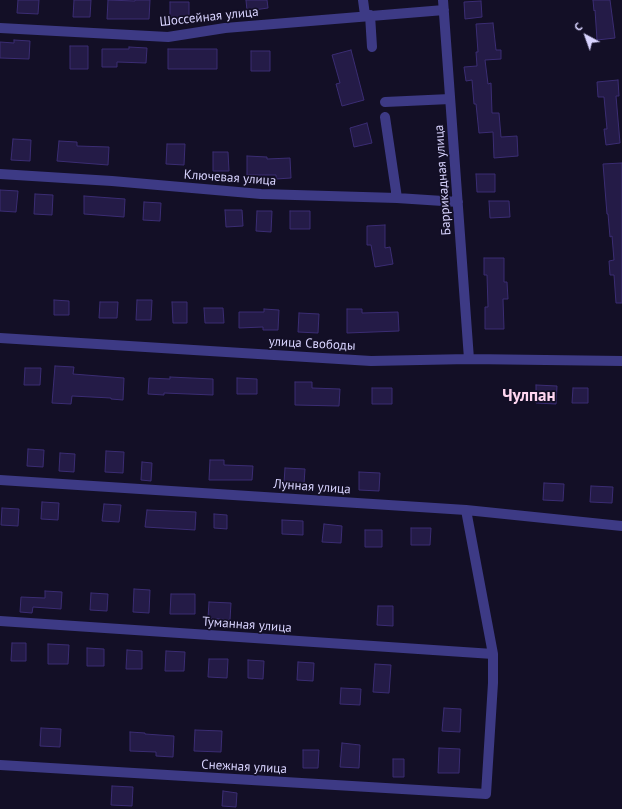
<!DOCTYPE html>
<meta charset="utf-8">
<style>
body{margin:0}
#map{position:relative;width:622px;height:809px;overflow:hidden;background:#130f26;font-family:"PT Sans",sans-serif}
canvas{display:block}
.north{position:absolute;left:566px;top:16px;width:40px;height:40px;-webkit-text-stroke:3px #130f26;paint-order:stroke;rotate:319deg;font-size:11px;font-weight:700;line-height:16px;text-align:center;color:#d9d4ff}
.north::after{content:'';display:block;margin:auto;width:14px;height:18px;background:#d9d4ff;clip-path:polygon(50% 0,100% 100%,50% 72%,0 100%)}
</style>
<div id="map">
<canvas width="622" height="809"></canvas>
<div class="north">С</div>
</div>
<script>
const ctx = document.querySelector('canvas').getContext('2d');
ctx.lineJoin = 'round';
function paint(path, color) {
  ctx.fillStyle = color;
  ctx.fill(path, 'evenodd');
}
function shape(rows) {
  const path = new Path2D();
  for (const r of rows) {
    path.moveTo(r[0], r[1]);
    for (let i = 2; i < r.length; i += 2) path.lineTo(r[i], r[i + 1]);
  }
  return path;
}
function stroke(path, color, width, dash) {
  ctx.strokeStyle = color;
  ctx.lineWidth = width;
  ctx.lineCap = dash ? 'butt' : 'round';
  ctx.setLineDash(dash || []);
  ctx.stroke(path);
}
function label(font, color, halo, rows, align = 'center') {
  ctx.font = font + ' "PT Sans",sans-serif';
  ctx.lineWidth = 3.5;
  ctx.setLineDash([]);
  ctx.textBaseline = 'middle';
  ctx.strokeStyle = halo;
  ctx.fillStyle = color;
  for (const [text, x, y, turn = 0] of rows) {
    ctx.save();
    ctx.translate(x, y);
    ctx.rotate((+turn || 0) * Math.PI / 180);
    ctx.textAlign = isNaN(turn) ? turn : align;
    if (halo) ctx.strokeText(text, 0, 0);
    ctx.fillText(text, 0, 0);
    ctx.restore();
  }
}
const building = shape([
 [18,0,39,0,38,14,17,13,18,0],
 [74,0,91,0,90,17,73,17,74,0],
 [108,0,135,1,135,0,150,0,149,19,107,19,108,0],
 [246,0,267,0,268,8,247,11,246,0],
 [593,0,610,0,615,38,597,40,595,10,594,11,593,0],
 [481,1,482,17,465,19,464,2,481,1],
 [170,2,189,2,189,22,170,22,170,2],
 [493,23,496,50,501,50,501,59,485,60,488,84,491,83,492,113,499,113,501,137,517,136,518,156,494,158,493,132,479,133,476,104,474,104,472,80,466,81,464,67,477,66,476,52,478,52,476,24,493,23],
 [14,40,30,41,29,59,0,58,0,42,14,43,14,40],
 [70,46,88,46,88,69,70,69,70,46],
 [129,47,147,48,146,63,117,62,117,67,102,67,102,49,129,49,129,47],
 [168,49,217,49,217,69,168,69,168,49],
 [351,50,364,100,342,106,336,84,340,83,332,55,351,50],
 [251,51,270,51,270,71,251,71,251,51],
 [618,80,619,96,616,96,620,143,606,145,604,129,607,129,604,97,598,97,597,82,618,80],
 [367,123,372,143,354,147,350,128,367,123],
 [13,139,31,140,30,161,11,160,13,139],
 [59,141,77,142,77,146,109,147,108,165,57,161,59,141],
 [167,144,185,144,184,165,166,164,167,144],
 [213,152,228,152,229,171,213,171,213,152],
 [247,156,267,157,267,159,290,158,291,178,276,179,276,175,247,175,247,156],
 [622,163,622,303,616,303,614,275,610,275,609,261,614,260,612,236,610,237,608,214,607,214,603,164,622,163],
 [476,174,495,174,495,192,477,192,476,174],
 [0,190,18,191,16,212,0,211,0,190],
 [35,194,53,195,52,215,34,214,35,194],
 [84,196,125,199,124,217,84,214,84,196],
 [489,201,509,201,510,217,490,218,489,201],
 [144,202,161,203,160,221,143,220,144,202],
 [225,210,242,210,243,226,226,227,225,210],
 [257,211,272,211,271,232,256,231,257,211],
 [290,211,310,211,310,229,290,229,290,211],
 [385,225,385,248,390,247,393,264,375,267,371,245,367,245,367,226,385,225],
 [484,258,504,258,504,282,507,282,508,299,503,299,504,329,485,329,485,307,488,307,487,275,484,275,484,258],
 [54,300,69,301,69,315,54,315,54,300],
 [137,300,152,300,151,320,136,320,137,300],
 [100,302,118,302,117,318,99,318,100,302],
 [172,302,187,302,187,323,173,323,172,302],
 [204,308,223,308,224,323,205,323,204,308],
 [264,309,279,310,278,330,263,330,263,327,239,328,239,312,264,312,264,309],
 [347,309,362,309,362,313,398,312,399,331,347,333,347,309],
 [299,313,319,314,318,333,298,332,299,313],
 [55,366,74,367,73,374,124,378,123,400,111,399,111,398,72,396,71,404,52,403,55,366],
 [25,368,41,368,40,385,24,385,25,368],
 [170,377,213,379,213,395,164,393,164,395,148,394,149,378,170,379,170,377],
 [237,378,257,379,257,394,237,394,237,378],
 [295,382,312,382,312,388,340,389,339,406,295,405,295,382],
 [536,385,557,386,556,404,536,403,536,385],
 [372,388,392,388,392,404,372,404,372,388],
 [573,388,588,388,588,403,572,403,573,388],
 [28,449,44,450,43,467,27,466,28,449],
 [106,451,124,452,123,473,105,472,106,451],
 [60,453,75,454,74,472,59,471,60,453],
 [210,460,224,460,224,465,253,466,252,480,209,480,210,460],
 [142,462,152,463,151,481,141,480,142,462],
 [285,468,305,469,304,484,284,483,285,468],
 [359,472,380,473,379,491,359,490,359,472],
 [544,483,564,484,563,501,543,500,544,483],
 [591,486,613,487,612,503,590,502,591,486],
 [42,502,59,503,58,520,41,519,42,502],
 [104,504,121,505,119,522,102,521,104,504],
 [2,508,19,509,18,526,1,525,2,508],
 [147,510,196,512,195,530,145,527,147,510],
 [214,514,227,515,227,529,214,528,214,514],
 [282,520,303,521,303,535,282,534,282,520],
 [324,524,342,526,341,543,322,542,324,524],
 [411,528,431,528,430,545,411,545,411,528],
 [365,530,382,530,382,547,365,547,365,530],
 [134,589,150,590,149,613,133,612,134,589],
 [45,591,62,592,61,609,33,607,32,613,20,612,21,597,45,598,45,591],
 [91,593,108,594,107,611,90,610,91,593],
 [171,594,195,594,195,614,170,614,171,594],
 [209,602,231,603,230,620,208,618,209,602],
 [378,606,393,606,393,626,377,625,378,606],
 [12,643,26,643,26,661,11,661,12,643],
 [48,644,69,645,68,664,48,664,48,644],
 [87,648,104,649,104,666,87,666,87,648],
 [127,650,142,651,142,669,126,669,127,650],
 [166,651,185,652,184,671,165,671,166,651],
 [209,659,228,659,227,678,208,677,209,659],
 [248,660,264,661,263,679,248,678,248,660],
 [298,662,314,663,313,681,297,680,298,662],
 [375,664,391,665,389,693,373,692,375,664],
 [341,688,361,689,360,705,340,704,341,688],
 [444,708,461,709,460,732,442,731,444,708],
 [41,728,61,729,60,747,40,746,41,728],
 [195,730,222,731,221,752,194,751,195,730],
 [130,732,145,733,145,734,174,736,173,757,156,756,156,752,130,751,130,732],
 [342,743,360,745,359,768,340,767,342,743],
 [439,748,460,749,459,773,438,773,439,748],
 [303,750,319,750,318,768,303,768,303,750],
 [393,759,404,759,404,777,393,777,393,759],
 [112,786,133,787,132,806,111,805,112,786],
 [223,791,237,793,236,807,222,806,223,791]
]);
paint(building, '#241b47');
stroke(building, '#3b2d73', 1);
stroke(shape([
 [363,0,365,15],
 [443,0,469,359],
 [370,15,372,47],
 [0,28,168,37,225,28,444,10],
 [385,102,450,99],
 [385,117,397,198],
 [0,174,112,181,261,194,397,198,458,202],
 [0,338,371,361,469,359,622,361],
 [0,480,466,510,622,526],
 [0,621,493,654],
 [0,765,486,794,493,683,493,654,466,510]
]), '#3d3a85', 10);
label('13px', '#d9d4ff', '#130f26', [
 ["Шоссейная улица",209,17,-6],
 ["Ключевая улица",230,178,4],
 ["Баррикадная улица",443,180,-94],
 ["улица Свободы",312,344,3],
 ["Лунная улица",312,487,4],
 ["Туманная улица",247,625,4],
 ["Снежная улица",244,767,3]
]);
label('bold 17px', '#ffd6f0', '#130f26', [
 ["Чулпан",529,396]
]);
</script>
